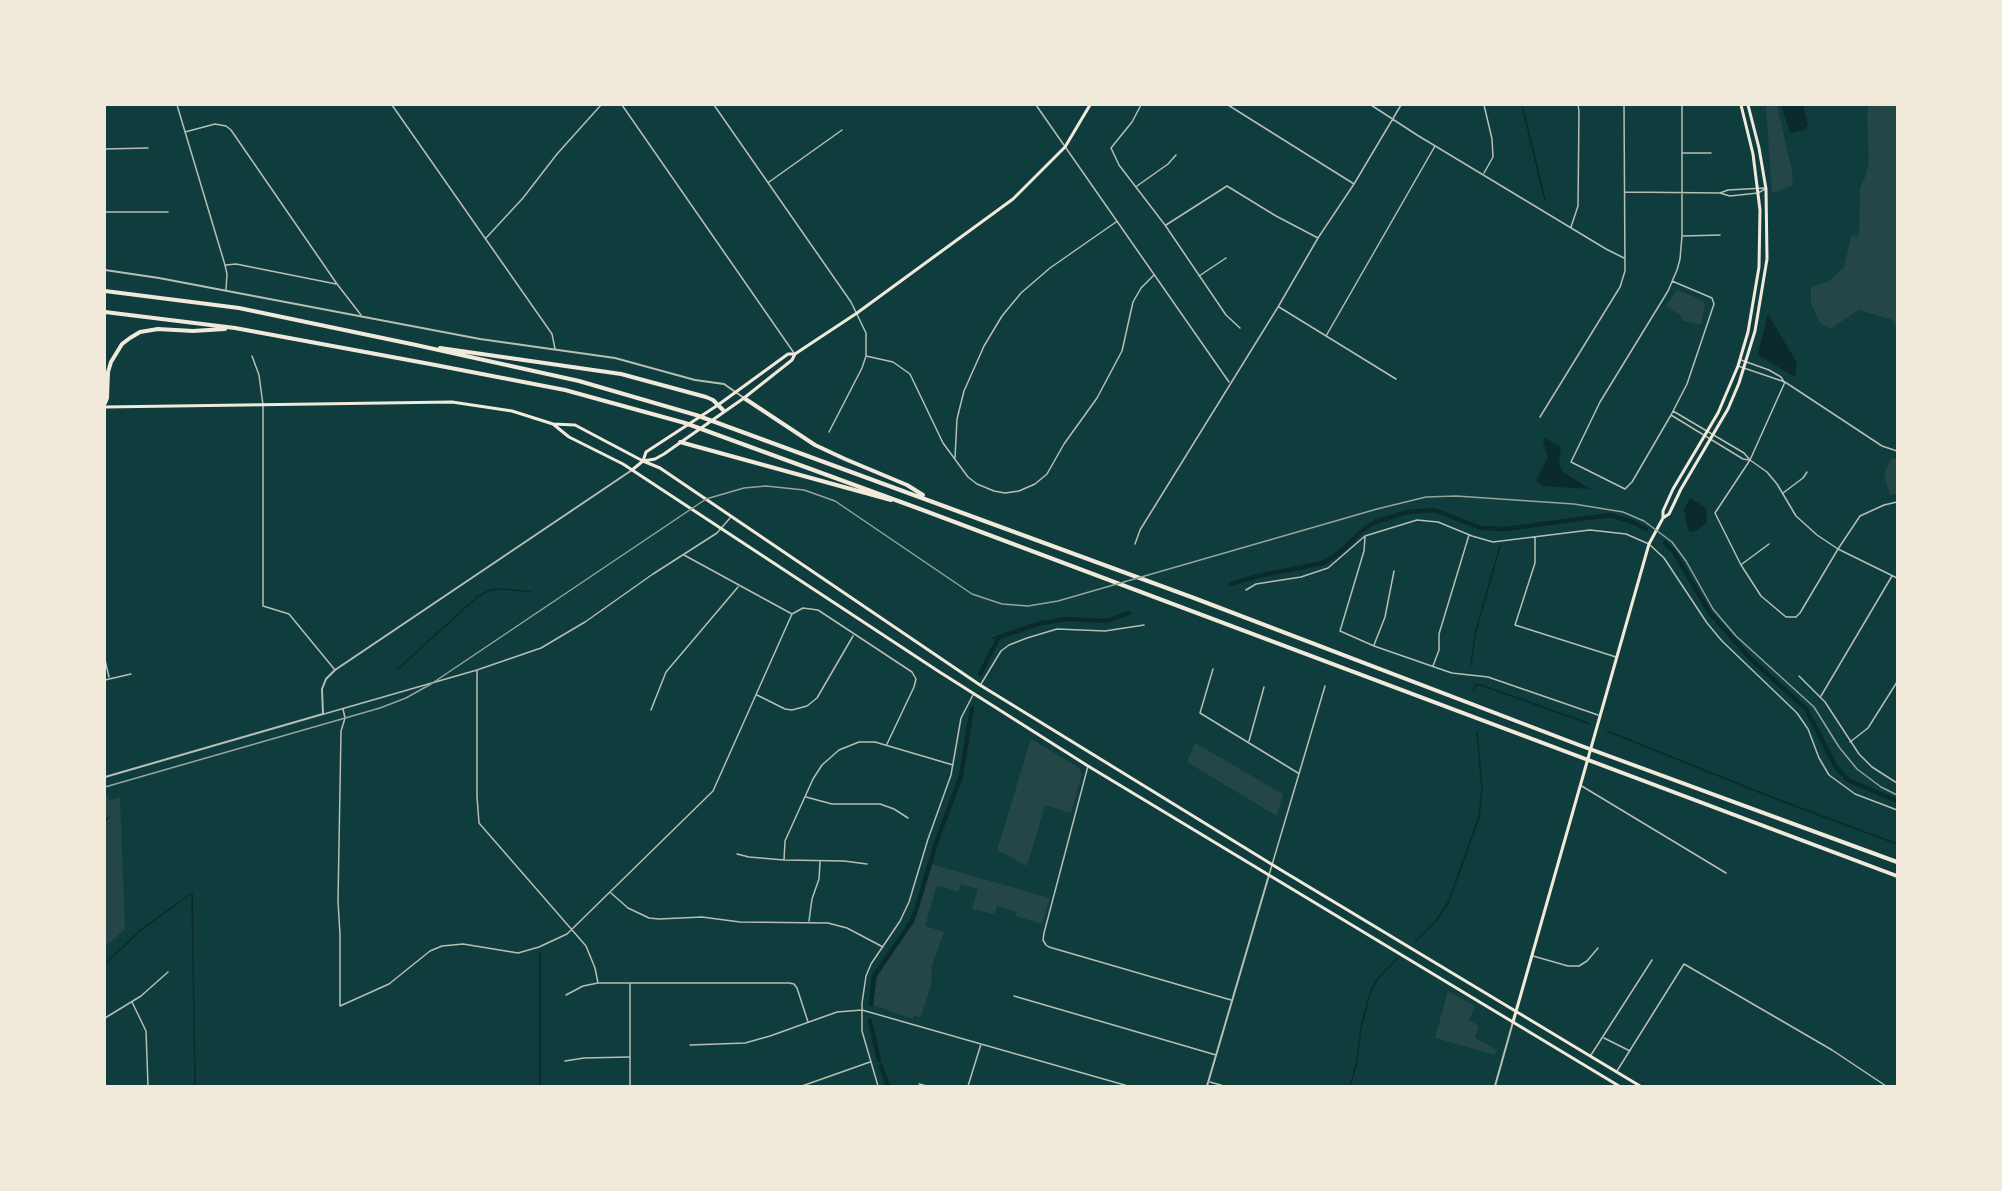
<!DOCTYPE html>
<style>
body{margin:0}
#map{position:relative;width:2002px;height:1191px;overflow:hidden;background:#0f3d3e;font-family:"Public Sans",sans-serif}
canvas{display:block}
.frame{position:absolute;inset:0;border:106px solid #f1e9da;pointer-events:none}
</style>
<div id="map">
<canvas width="2002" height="1191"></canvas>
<div class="frame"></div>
</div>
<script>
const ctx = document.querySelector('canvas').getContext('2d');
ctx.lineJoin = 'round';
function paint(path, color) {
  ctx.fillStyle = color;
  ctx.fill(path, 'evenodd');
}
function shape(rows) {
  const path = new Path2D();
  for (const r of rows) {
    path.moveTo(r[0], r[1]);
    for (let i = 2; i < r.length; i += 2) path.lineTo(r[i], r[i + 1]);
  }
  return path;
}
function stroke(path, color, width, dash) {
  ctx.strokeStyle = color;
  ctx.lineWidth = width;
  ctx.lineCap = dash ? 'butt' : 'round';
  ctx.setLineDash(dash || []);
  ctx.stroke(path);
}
paint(shape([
 [1766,105,1777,105,1793,176,1792,186,1772,193],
 [1868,105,1897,105,1897,330,1893,320,1859,310,1830,329,1819,322,1811,303,1811,287,1829,281,1844,267,1851,237,1859,235,1860,188,1866,175,1869,162,1867,117],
 [1677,290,1702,300,1705,305,1701,325,1681,320,1682,316,1666,306],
 [1891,458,1897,459,1897,494,1890,495,1884,475],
 [1031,739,1078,767,1082,774,1071,813,1045,805,1027,866,997,850],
 [1195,743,1283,794,1277,816,1187,762],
 [105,791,109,800,120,797,125,929,105,947],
 [931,864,1050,898,1042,924,1016,916,1017,912,997,906,994,914,972,909,978,889,958,884,960,886,959,890,956,891,937,885,925,926,944,932,932,966,931,985,921,1017,914,1016,913,1019,873,1005,877,977,914,922],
 [1448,991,1475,1006,1469,1020,1479,1026,1475,1038,1497,1050,1495,1055,1435,1038]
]), '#244646');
paint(shape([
 [1781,105,1803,105,1808,124,1805,130,1790,133],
 [1768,314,1797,363,1795,377,1761,357,1758,353],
 [1545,438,1561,447,1559,465,1563,472,1590,489,1542,486,1536,480,1548,457,1543,442],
 [1690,498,1706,508,1707,523,1696,531,1690,532,1687,526,1684,509]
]), '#0a2a2b');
stroke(shape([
 [1522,105,1545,200],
 [992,638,999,637],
 [1471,665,1475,634,1500,546],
 [397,670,477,597,490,590,503,589,531,592],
 [1474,690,1475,685,1481,685,1590,724],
 [1607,731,1776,799,1897,844],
 [105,821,109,817],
 [1415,942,1436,921,1449,901,1479,817,1482,789,1477,732],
 [540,952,540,1086],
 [105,964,142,929,192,893,195,1086],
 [1350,1086,1356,1066,1361,1028,1370,993,1378,978,1397,959]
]), '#0a2a2b', 1.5);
stroke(shape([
 [1363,530,1375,522,1407,512,1434,510,1481,528,1505,529,1610,515,1633,522,1646,529],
 [1665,543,1674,552,1710,613,1751,659,1806,709,1836,767,1848,780,1897,801],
 [1231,584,1258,576,1323,563,1339,553,1360,533],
 [980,674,999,637,1041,623,1068,619,1107,621,1129,613],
 [871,1005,874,976,912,921,917,907,937,840,961,776,972,708],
 [870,1021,879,1060],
 [881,1066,888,1086]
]), '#0a2a2b', 4.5);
stroke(shape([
 [177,105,225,265,227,274,226,290],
 [392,105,552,334,555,349],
 [622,105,794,353],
 [714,105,851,302,866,333,866,356,862,368,829,432],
 [1036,105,1229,382],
 [1141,105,1132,122,1111,148,1119,165,1165,225,1226,315,1240,328],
 [1228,105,1354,184],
 [1371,105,1417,135,1606,249,1624,258],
 [1484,105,1492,139,1493,157,1484,173],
 [185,132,215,124,226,126,231,130,337,284,361,315],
 [105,149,148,148],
 [1683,153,1711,153],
 [769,182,842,130],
 [1137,186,1168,164,1176,155],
 [1625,192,1720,193,1728,190,1764,188],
 [1720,193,1730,196,1758,193,1765,189],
 [105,212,168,212],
 [1166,225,1227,186,1276,216,1318,238],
 [1571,227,1578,206,1579,111,1578,105],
 [1682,236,1720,235],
 [486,238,523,198,557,154,601,105],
 [226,265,236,264,336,284],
 [1199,276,1226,258],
 [1672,281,1712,298,1714,304,1687,384,1671,415,1632,482,1625,489,1571,462,1600,402,1668,291,1677,270,1680,259,1682,236,1682,105],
 [1279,307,1396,379],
 [1326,336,1435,146],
 [252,356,259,375,263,405,263,606,289,614,335,670],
 [866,356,893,362,910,374,943,443,968,477,977,484,994,491,1005,493,1019,491,1035,484,1047,474,1064,444,1097,398,1122,351,1133,302,1141,288,1154,275],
 [1741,360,1769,370,1781,377,1784,382],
 [1738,366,1785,382,1882,446,1897,451],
 [1785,382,1750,460,1715,513,1741,565,1761,596,1786,617,1796,617,1800,613,1838,549,1860,516,1884,505,1897,502],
 [1673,411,1744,453,1750,460,1767,472,1777,484,1796,516,1817,535,1838,549,1897,578],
 [1671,415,1743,459,1749,460],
 [1540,417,1620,287,1625,271,1624,105],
 [955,458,957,419,964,391,984,346,1002,316,1021,293,1050,268,1116,222],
 [1783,493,1803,478,1807,472],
 [1365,537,1364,551,1340,631,1374,646,1443,670,1452,673,1488,677,1598,715],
 [1535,537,1535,563,1515,625,1616,657],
 [1135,544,1140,530,1278,307,1318,238,1354,184,1401,105],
 [684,555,792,614,803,608,818,610,912,672,916,679,914,687,887,744],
 [1742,564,1769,544],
 [1246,590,1256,584,1301,577,1328,568,1365,536,1417,520,1438,522,1472,536,1493,542,1590,530,1626,534,1649,544,1664,558,1707,623,1722,641,1797,713,1808,729,1819,758,1829,775,1855,794,1897,810],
 [1374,645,1385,617,1394,571],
 [105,660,109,677],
 [1433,666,1439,650,1439,634,1469,535],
 [1213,669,1200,713,1298,773],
 [477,670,477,797,479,823,586,946,595,968,598,983],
 [1799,676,1825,702,1859,754,1872,767,1897,783],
 [105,680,131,674],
 [981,684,1001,651,1009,645,1027,638,1057,629,1105,631,1144,625],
 [757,695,785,709,792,710,807,706,817,698,853,636],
 [1821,696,1892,576],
 [343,709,345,718,341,731,338,901,340,934,340,1006,389,984,430,951,442,946,463,944,518,953,539,947,567,934,713,791,792,614],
 [651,710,666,672,738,587],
 [324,714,477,670,541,648,585,622,653,574,717,533,730,518],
 [1249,741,1264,687],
 [1850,742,1868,728,1897,682],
 [1088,766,1044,933,1043,940,1046,945,1049,947,1231,1000],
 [1580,785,1726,873],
 [806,797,832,804,880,804,894,809,908,818],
 [737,854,749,857,784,860,844,861,867,864],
 [784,860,785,841,813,779,822,765,839,750,859,742,875,742,953,765],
 [1269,875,1325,686],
 [611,893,628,908,649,918,659,919,702,917,740,922,828,923,847,928,883,947],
 [809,921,812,899,819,879,820,862],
 [1533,956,1568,966,1579,966,1587,961,1598,948],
 [630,984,630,1086],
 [566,995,583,986,598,983,789,983,794,984,797,988,808,1022],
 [1014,996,1216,1055],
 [132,1002,146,1031,148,1086],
 [105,1018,141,996,168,972],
 [1604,1038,1630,1051],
 [690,1045,745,1043,770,1036,837,1012,862,1010,1128,1086],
 [1591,1055,1652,960],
 [565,1061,584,1058,629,1057],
 [1617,1071,1684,964,1832,1050,1886,1086],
 [1210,1082,1224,1086],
 [919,1084,927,1086],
 [802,1086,870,1062],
 [878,1086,862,1031,862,1003,866,976,871,964,900,921,909,902,928,839,951,775,961,718,973,695],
 [968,1086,981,1044]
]), '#b8beb3', 1.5);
stroke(shape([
 [105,270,159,278,480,339,615,358,695,380,724,384,744,398],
 [105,777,323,714,322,689,326,679,335,670,632,470],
 [1207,1086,1269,875],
 [1495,1086,1513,1022]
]), '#b8beb3', 2);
stroke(shape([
 [1663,518,1663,511,1673,489,1718,413,1738,366,1748,332,1759,267,1760,210,1753,154,1741,105],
 [1513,1022,1649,544,1663,518,1669,514,1681,489,1728,409,1739,383,1755,331,1767,259,1766,189,1759,148,1748,105]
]), '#f1e9da', 3);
stroke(shape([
 [105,407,452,402,512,411,553,424,575,425,643,461,660,468,980,685,1281,870,1640,1086],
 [553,424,569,437,623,464,938,671,1088,766,1619,1086],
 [643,461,646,452,718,405,788,354,795,354,857,313,1013,199,1065,147,1090,105],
 [632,470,643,461,655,459,664,454,744,398,792,360,795,354]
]), '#f1e9da', 3);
stroke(shape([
 [105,291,239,308,416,345,579,381,696,415,1194,598,1579,745,1897,862],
 [105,312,235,328,430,364,565,390,685,423,920,509,1897,876],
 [440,348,621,374,706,397,713,400,724,411],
 [744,398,815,445,845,459,907,485,923,495],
 [105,403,107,398,108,372,111,362,122,344,130,338,140,332,158,329,193,331,225,329],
 [680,442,891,500]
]), '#f1e9da', 4);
stroke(shape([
 [105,787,380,708,406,698,431,684,706,499,744,488,766,486,804,490,835,501,972,594,1002,604,1028,606,1058,601,1377,509,1426,497,1456,496,1574,504,1623,512,1644,521,1672,542,1686,561,1713,609,1736,636,1814,707,1839,747,1857,769,1881,787,1897,795]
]), '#97a49c', 1.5);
</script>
